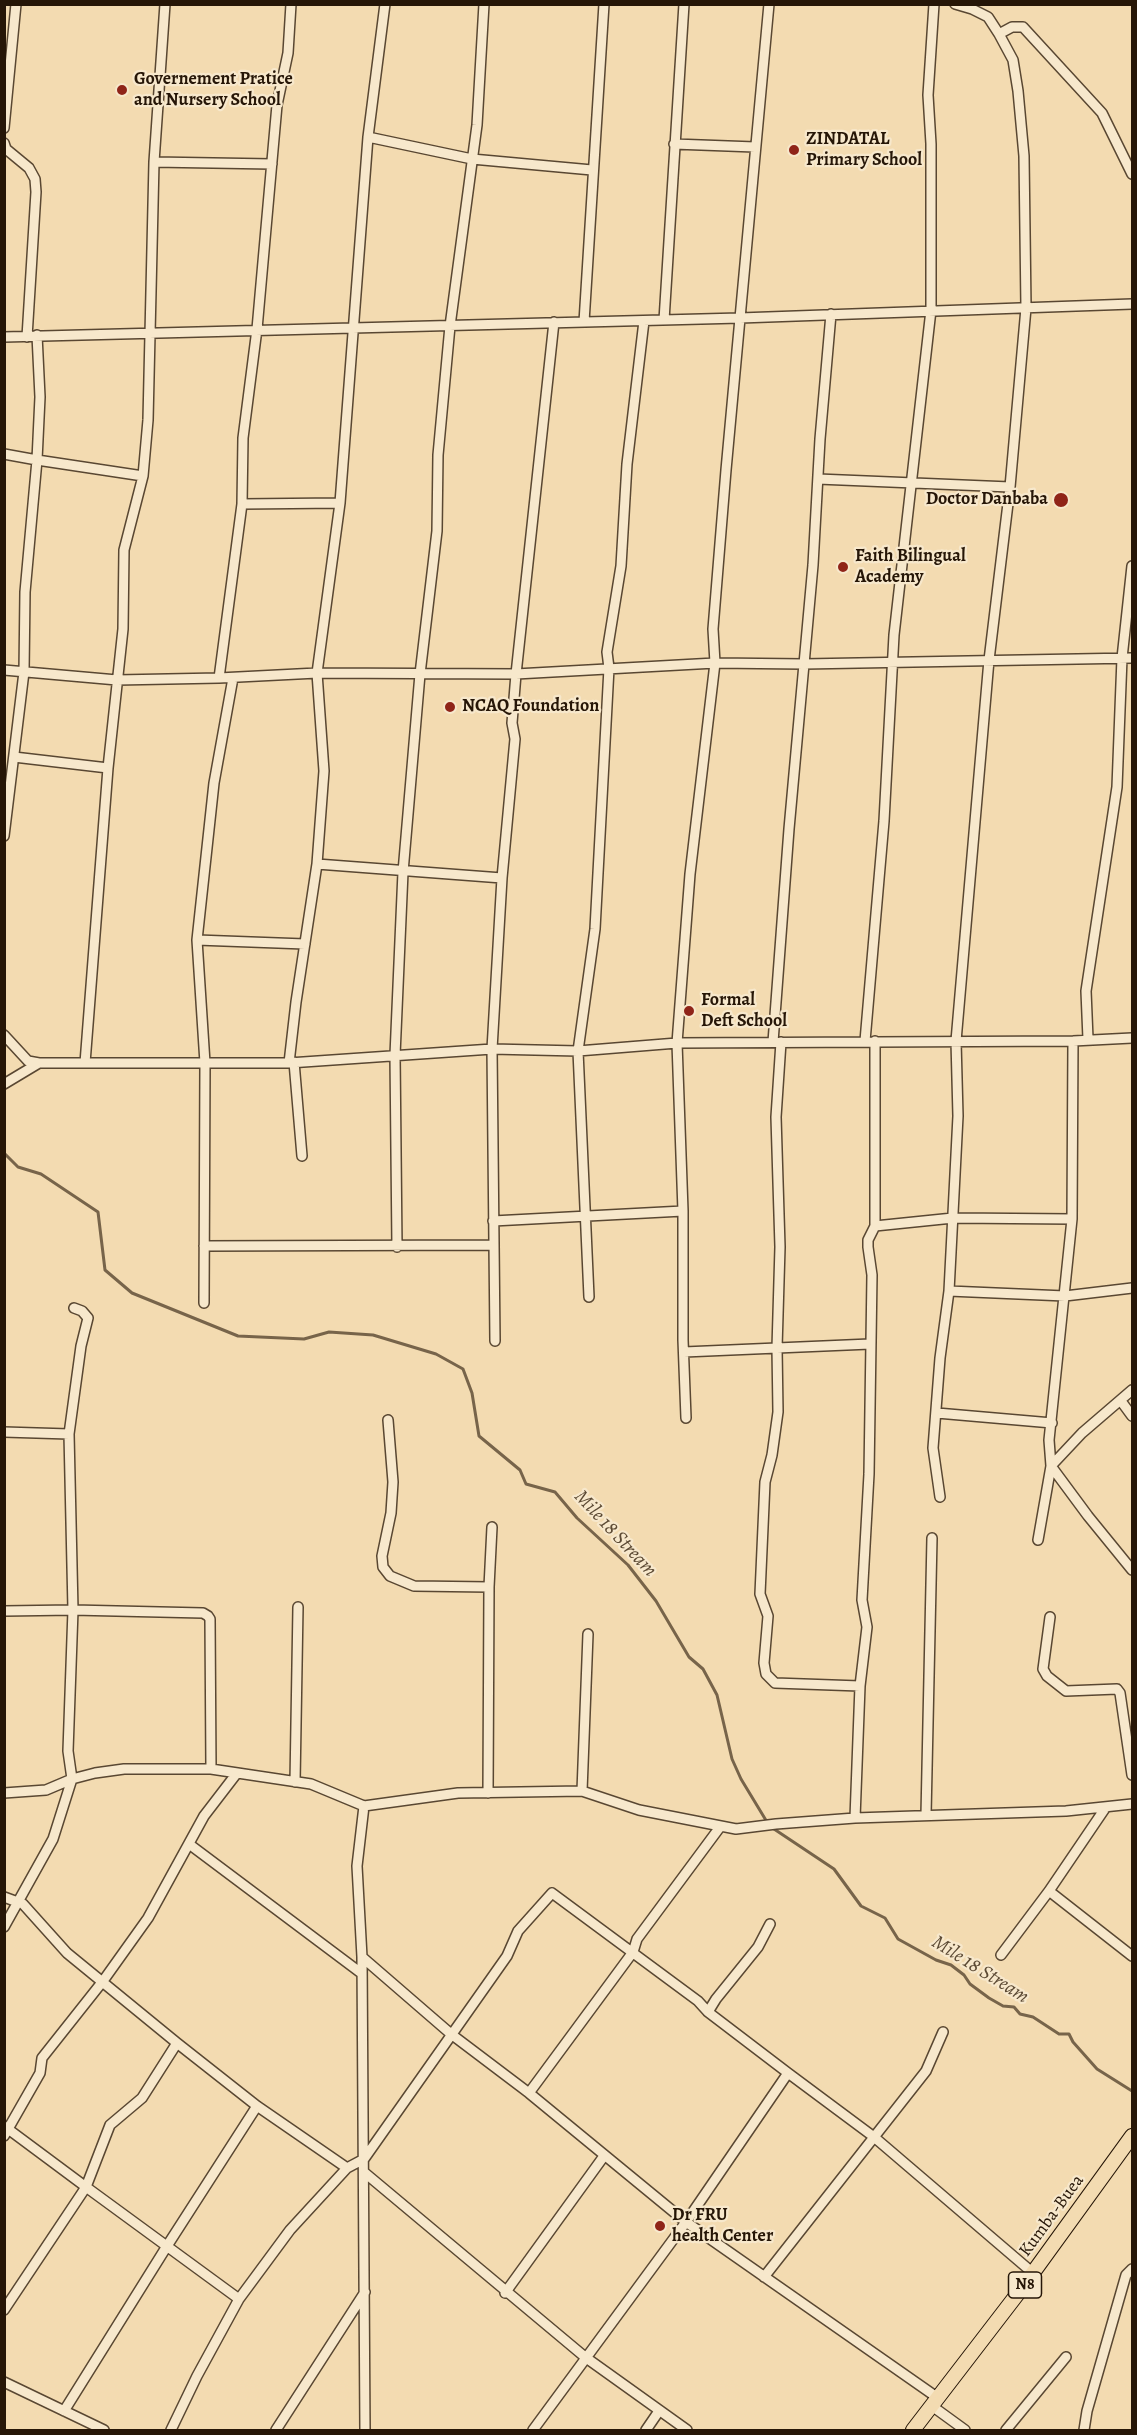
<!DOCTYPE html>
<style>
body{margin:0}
#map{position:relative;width:1137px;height:2435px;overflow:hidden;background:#f3dbb1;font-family:Alegreya,serif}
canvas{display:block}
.frame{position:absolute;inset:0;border:6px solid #261607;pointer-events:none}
</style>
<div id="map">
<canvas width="1137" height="2435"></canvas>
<div class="frame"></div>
</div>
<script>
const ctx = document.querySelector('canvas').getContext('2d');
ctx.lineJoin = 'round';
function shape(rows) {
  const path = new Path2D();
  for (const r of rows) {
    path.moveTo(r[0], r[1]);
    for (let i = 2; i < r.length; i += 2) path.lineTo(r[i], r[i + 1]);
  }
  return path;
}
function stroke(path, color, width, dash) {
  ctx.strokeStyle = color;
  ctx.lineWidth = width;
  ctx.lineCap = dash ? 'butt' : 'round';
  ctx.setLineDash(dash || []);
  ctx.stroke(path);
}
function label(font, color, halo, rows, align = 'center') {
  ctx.font = font + ' Alegreya,serif';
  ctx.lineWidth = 4.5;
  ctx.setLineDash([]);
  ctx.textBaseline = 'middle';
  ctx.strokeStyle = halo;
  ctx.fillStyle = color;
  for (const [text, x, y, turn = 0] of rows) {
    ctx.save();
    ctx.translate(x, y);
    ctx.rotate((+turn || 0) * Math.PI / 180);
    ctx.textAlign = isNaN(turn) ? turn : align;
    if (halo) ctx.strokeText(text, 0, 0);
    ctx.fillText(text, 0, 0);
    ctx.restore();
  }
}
stroke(shape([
 [4,1153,18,1167,41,1174,98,1212,105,1270,132,1293,238,1336,304,1339,329,1332,373,1335,436,1354,463,1369,472,1393,479,1436,520,1470,526,1484,555,1492,577,1518,628,1565,656,1601,689,1657,703,1669,717,1695,732,1759,741,1779,767,1822],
 [771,1827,834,1869,861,1906,885,1918,898,1939,936,1960,951,1965,964,1975,970,1984,989,1998,1003,2006,1014,2007,1020,2014,1033,2017,1059,2034,1069,2034,1073,2042,1097,2069,1132,2091]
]), '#77644a', 3);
const minor = shape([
 [955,4,972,9,988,17,999,34,1012,27,1023,27,1102,113,1132,174],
 [4,128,16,4],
 [368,137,472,159,592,170],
 [4,143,6,149,29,168,35,179,36,192,27,337],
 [674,144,755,147],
 [154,162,272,164],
 [664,320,684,4],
 [584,322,604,4],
 [4,337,740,318,1132,304],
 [4,454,37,460,40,397,37,335],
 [818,479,1010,487],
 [242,504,340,503],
 [4,670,117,680,219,678,317,673,516,674,715,663,804,664,1132,658],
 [219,678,242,504,243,438,257,329,277,105,288,53,291,4],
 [14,757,108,768],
 [4,836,24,672,25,592,37,460,143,476],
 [317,864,502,878],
 [197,940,305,944],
 [4,1035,28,1061,39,1063,289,1063,492,1049,578,1051,677,1043,1073,1041,1132,1038],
 [1088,1039,1086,991,1117,787,1122,658,1132,566],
 [865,1041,884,821,894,635,931,310,931,144,928,95,934,4],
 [1073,1041,1072,1219,1049,1440,1051,1466,1088,1516,1132,1570],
 [773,1042,789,829,813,565,820,439,831,314],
 [781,1042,776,1117,780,1247,777,1348,778,1412,772,1455,765,1482,760,1594,768,1616,764,1663,766,1674,775,1683,860,1686],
 [294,1062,302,1156],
 [85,1063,108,768,123,629,124,550,143,476,148,420,154,162,165,4],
 [289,1063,296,1002,317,864,324,771,317,673,340,503,368,137,385,4],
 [4,1084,39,1063],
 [493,1221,683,1211],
 [875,1226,953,1218,1072,1219],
 [204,1246,493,1245],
 [397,1247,395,1055,403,872,420,674,437,531,438,455,450,326,477,125,484,4],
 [949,1291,1065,1296,1132,1288],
 [589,1297,578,1051,595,929,609,668,607,652,621,566,627,464,644,321],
 [204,1303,205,1063,197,940,214,783,233,678],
 [495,1341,492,1049,502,878,515,739,512,723,516,674,554,322],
 [684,1352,870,1344],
 [1121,1401,1132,1416],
 [937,1413,1052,1423],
 [686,1418,683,1340,683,1211,677,1043,690,874,715,663,713,629,726,470,769,4],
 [388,1420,393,1482,391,1513,382,1556,383,1567,390,1576,414,1586,489,1587],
 [4,1432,69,1434],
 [940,1497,933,1448,940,1358,949,1291,958,1116,956,1041,989,660,1010,487,1026,308,1024,156,1018,91,1013,60,999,34],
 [1038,1540,1051,1466,1082,1433,1132,1390],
 [4,1611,73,1610,203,1613,208,1616,210,1619,211,1769],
 [1050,1617,1043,1669,1047,1676,1066,1691,1117,1689,1120,1693,1132,1775],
 [295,1782,298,1607],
 [582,1791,588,1634],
 [4,1793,46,1790,72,1779,95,1773,124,1769,211,1769,311,1784,364,1806,357,1866,362,1957,365,2430],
 [488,1793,489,1587,492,1527],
 [364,1806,458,1793,582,1791,639,1810,736,1829,776,1824,855,1818,1066,1811,1132,1804],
 [926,1815,932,1538],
 [855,1818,860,1686,867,1627,862,1600,869,1474,872,1275,868,1247,868,1240,875,1226,875,1041],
 [189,1844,361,1973],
 [1049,1891,1132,1956],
 [4,1897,23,1904,67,1953,177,2043,257,2106,347,2168],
 [4,1927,53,1839,72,1779,68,1751,73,1610,69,1434,81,1346,88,1318,82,1311,74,1308],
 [1001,1955,1049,1891,1106,1807],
 [362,1957,451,2034,529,2093,686,2222,938,2398],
 [708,2012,716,1999,758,1947,770,1924],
 [529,2093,633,1952,637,1939,720,1827],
 [4,2126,86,2187,110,2125,142,2098,177,2043],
 [4,2136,40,2073,42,2058,103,1981,148,1918,204,1816,237,1773],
 [365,2173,585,2357,687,2430],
 [764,2277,926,2071,943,2032],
 [505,2293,604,2156],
 [4,2310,86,2187,239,2299],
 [4,2382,104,2430],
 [932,2406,965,2430],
 [64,2411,167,2246,257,2106],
 [171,2430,197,2376,239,2299,290,2230,347,2168,364,2159,507,1956,518,1931,552,1893,698,2001,708,2012,788,2073,874,2137,1033,2273],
 [276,2430,365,2292],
 [533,2430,686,2222,788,2073],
 [646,2430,659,2411],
 [1006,2430,1066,2357],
 [1084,2430,1087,2411,1126,2275,1132,2269]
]);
const highway = shape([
 [913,2430,1019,2292,1132,2136]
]);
stroke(minor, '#594732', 12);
stroke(highway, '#261607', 16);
stroke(minor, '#f7e8cc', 9);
stroke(highway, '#f3dbb1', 14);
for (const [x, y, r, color] of [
 [122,90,6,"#8f2418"],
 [794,150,6,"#8f2418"],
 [1061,500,8,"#8f2418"],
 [843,567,6,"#8f2418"],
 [450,707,6,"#8f2418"],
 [689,1011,6,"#8f2418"],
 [660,2226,6,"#8f2418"]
]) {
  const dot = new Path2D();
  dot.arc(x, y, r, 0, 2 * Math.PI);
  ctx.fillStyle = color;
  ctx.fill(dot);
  stroke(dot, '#f7e8cc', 2);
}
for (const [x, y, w] of [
 [1025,2285,33]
]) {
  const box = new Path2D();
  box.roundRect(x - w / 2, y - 13, w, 26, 4.5);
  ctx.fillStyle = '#f7e8cc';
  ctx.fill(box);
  stroke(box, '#261607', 1.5);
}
label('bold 16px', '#261607', null, [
 ["N8",1025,2285]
]);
label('bold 18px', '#261607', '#f7e8cc', [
 ["Governement Pratice",134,80],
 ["and Nursery School",134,101],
 ["ZINDATAL",806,140],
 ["Primary School",806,161],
 ["Doctor Danbaba",1048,500,"right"],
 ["Faith Bilingual",855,557],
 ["Academy",855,578],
 ["NCAQ Foundation",462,707],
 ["Formal",701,1001],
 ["Deft School",701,1022],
 ["Dr FRU",672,2216],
 ["health Center",672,2237]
], 'left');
label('18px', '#261607', '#f7e8cc', [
 ["Kumba-Buea",1052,2216,-54]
]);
label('italic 20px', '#5c4a34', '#f7e8cc', [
 ["Mile 18 Stream",615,1534,47],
 ["Mile 18 Stream",980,1970,32]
]);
</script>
